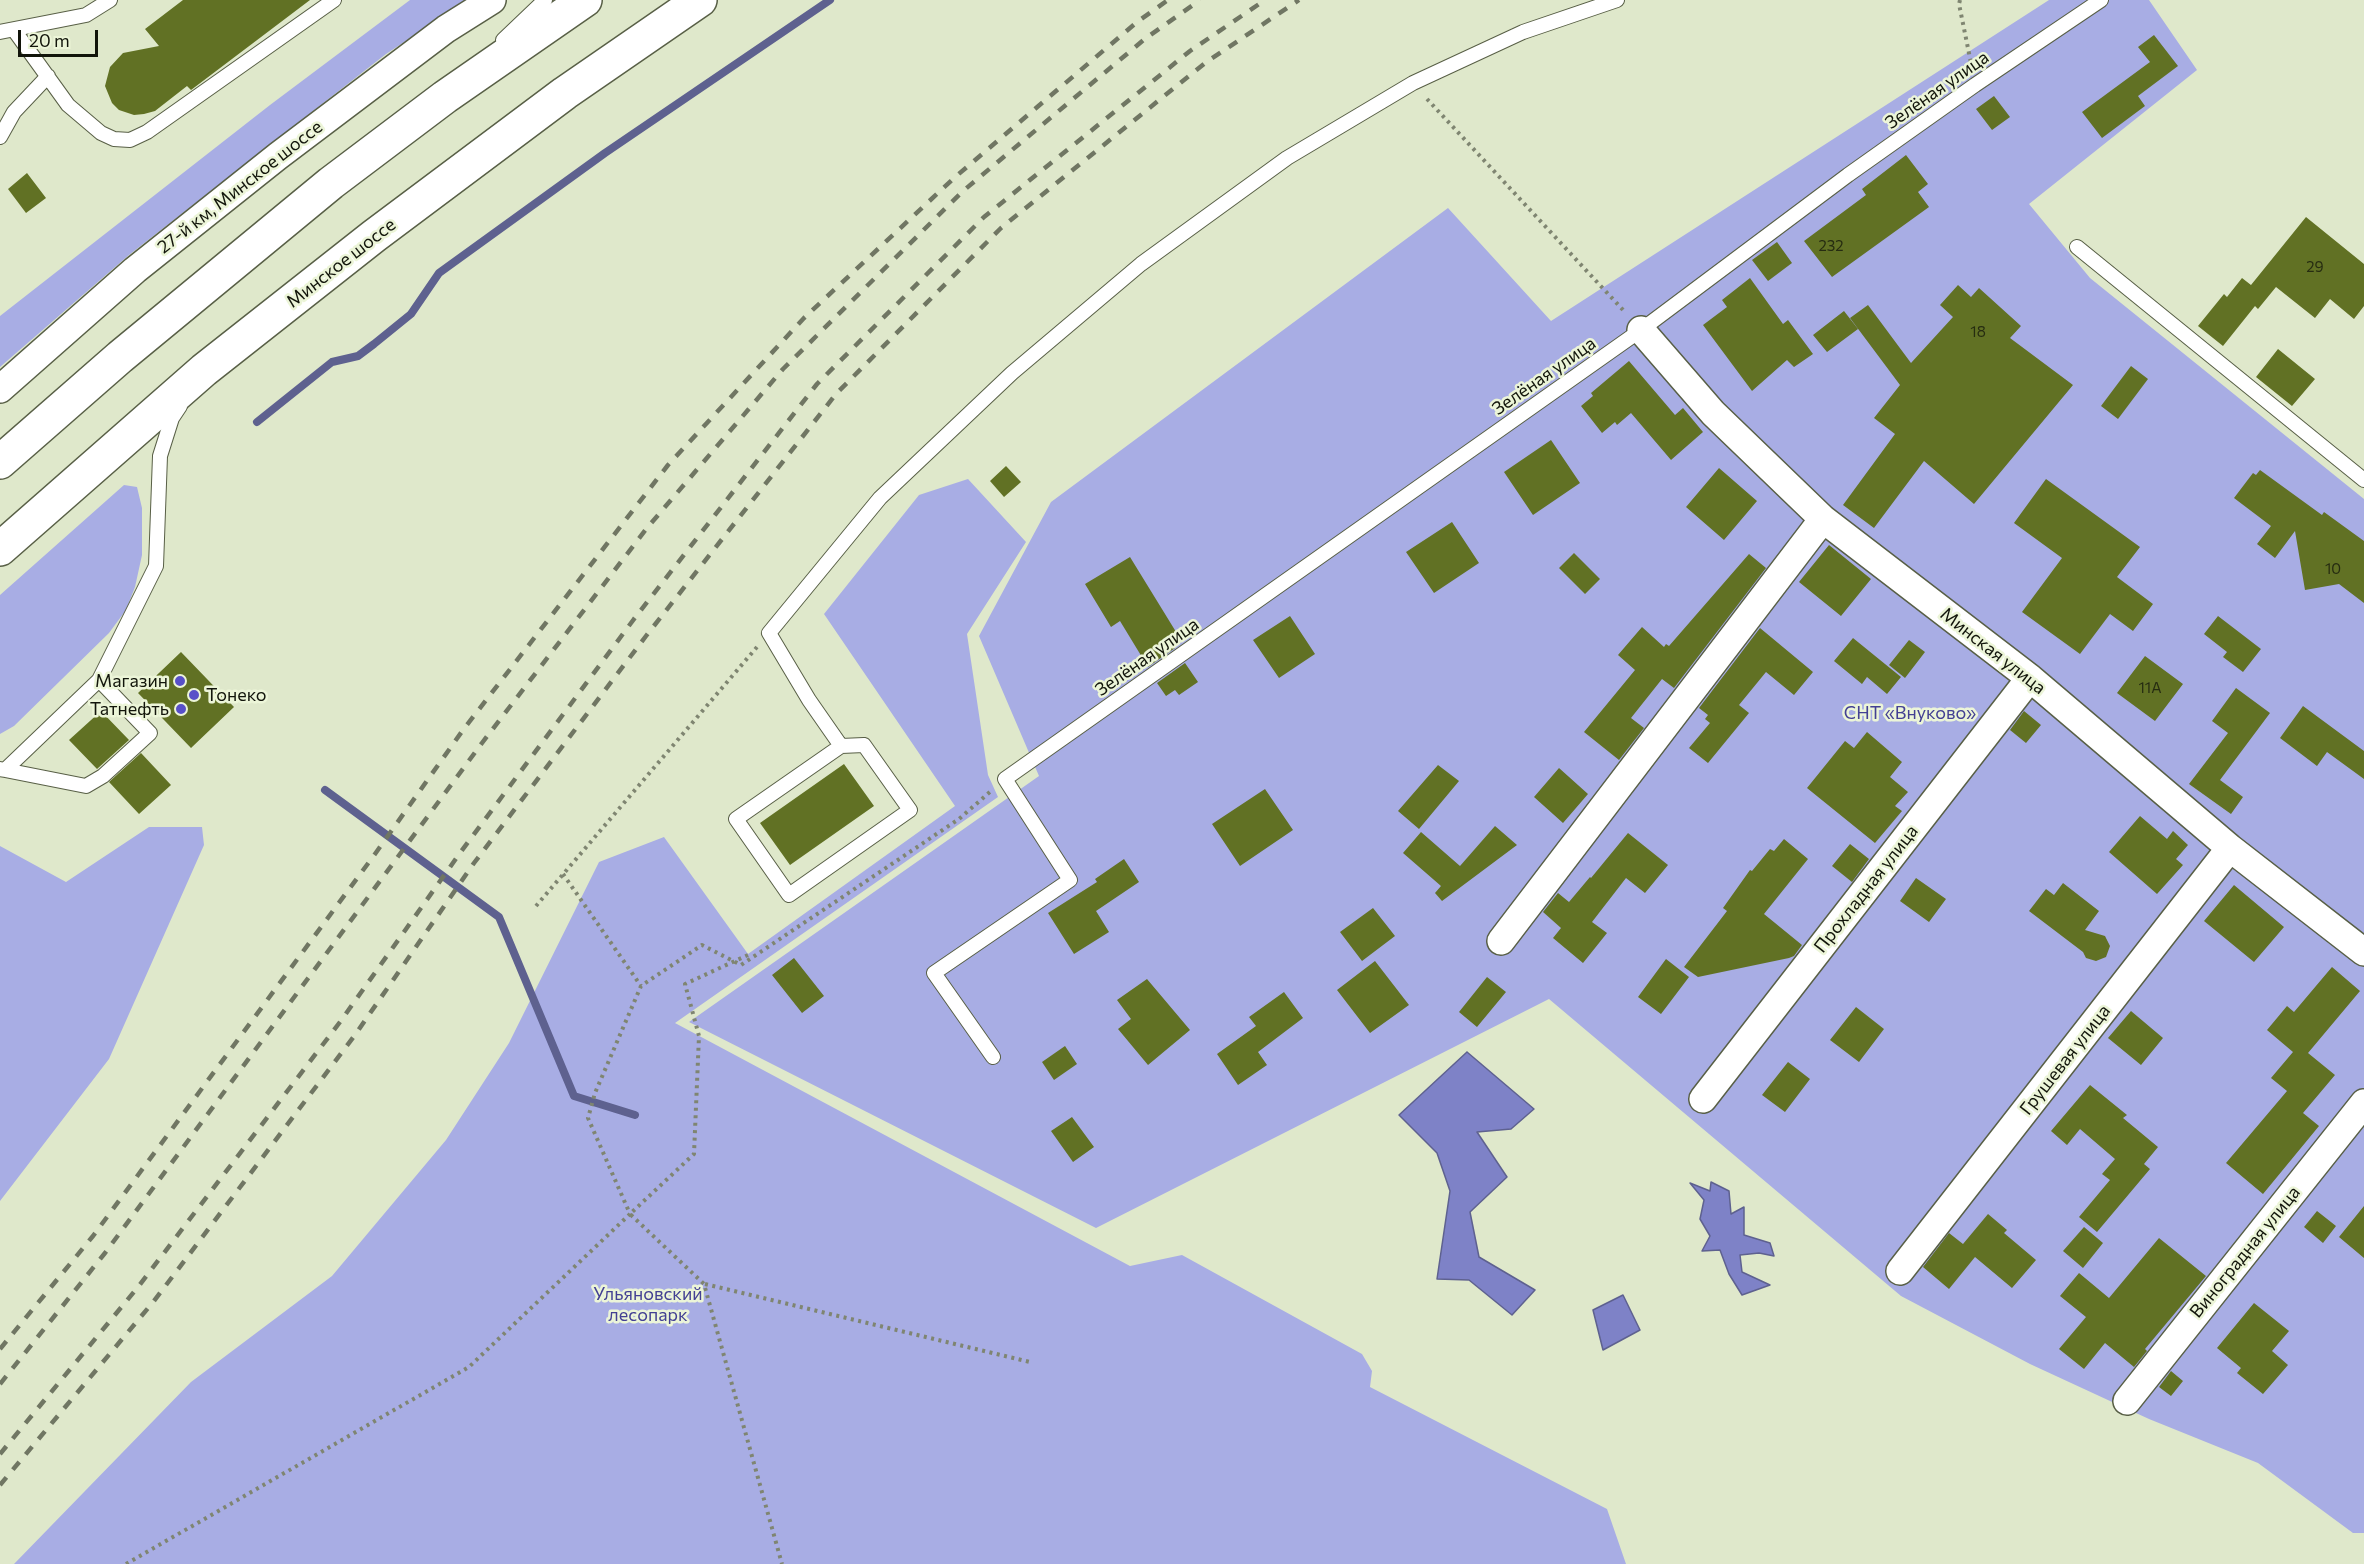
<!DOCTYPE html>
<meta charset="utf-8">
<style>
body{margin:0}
#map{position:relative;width:2364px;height:1564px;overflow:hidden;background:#dfe8cb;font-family:Commissioner,sans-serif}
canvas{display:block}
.scale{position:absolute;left:18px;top:30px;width:80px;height:27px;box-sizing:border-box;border:3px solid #12150b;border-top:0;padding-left:8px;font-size:18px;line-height:21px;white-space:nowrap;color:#12150b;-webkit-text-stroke:4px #ecf5d8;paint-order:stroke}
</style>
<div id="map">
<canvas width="2364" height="1564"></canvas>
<div class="scale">20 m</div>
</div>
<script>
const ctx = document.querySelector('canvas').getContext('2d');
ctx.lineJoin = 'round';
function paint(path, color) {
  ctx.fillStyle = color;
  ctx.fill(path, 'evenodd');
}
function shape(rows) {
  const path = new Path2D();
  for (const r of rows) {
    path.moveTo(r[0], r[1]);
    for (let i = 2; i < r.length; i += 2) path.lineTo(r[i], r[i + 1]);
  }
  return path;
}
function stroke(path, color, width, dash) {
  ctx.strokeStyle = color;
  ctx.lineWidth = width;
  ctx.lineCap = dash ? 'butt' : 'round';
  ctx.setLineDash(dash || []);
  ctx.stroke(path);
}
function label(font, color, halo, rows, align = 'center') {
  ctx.font = font + ' Commissioner,sans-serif';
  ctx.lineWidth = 5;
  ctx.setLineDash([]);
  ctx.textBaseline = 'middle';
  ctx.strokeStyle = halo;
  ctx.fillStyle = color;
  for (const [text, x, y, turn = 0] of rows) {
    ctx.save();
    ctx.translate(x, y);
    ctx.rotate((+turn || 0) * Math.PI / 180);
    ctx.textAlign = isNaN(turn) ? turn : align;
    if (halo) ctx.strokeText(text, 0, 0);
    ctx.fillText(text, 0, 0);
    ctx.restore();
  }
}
paint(shape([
 [410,0,468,0,386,54,129,255,0,367,0,316,270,105],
 [2049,0,2149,0,2197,70,2029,204,2090,278,2364,499,2364,1533,2353,1533,2258,1463,2149,1419,2030,1364,1901,1296,1549,999,1096,1228,689,1022,1039,776,979,636,1051,502,1448,208,1551,321],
 [968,479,1026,542,967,634,988,775,998,797,675,1023,1130,1266,1182,1255,1362,1354,1372,1371,1370,1387,1607,1509,1626,1564,14,1564,191,1382,332,1276,446,1140,509,1043,599,862,664,837,748,954,955,806,824,614,919,495],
 [124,485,137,487,142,508,142,555,135,587,126,610,109,633,14,726,0,734,0,595],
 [149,827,202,827,204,845,109,1059,0,1201,0,846,66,882]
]), '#a8ade4');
const water = shape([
 [1467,1052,1534,1109,1511,1129,1477,1132,1507,1177,1470,1212,1479,1257,1535,1290,1512,1315,1469,1280,1437,1279,1450,1191,1437,1153,1399,1115,1467,1052],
 [1711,1182,1729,1191,1731,1214,1744,1207,1744,1235,1770,1243,1774,1256,1759,1253,1740,1255,1742,1272,1770,1285,1742,1295,1729,1274,1720,1250,1702,1251,1710,1236,1700,1219,1704,1200,1690,1183,1710,1191,1711,1182],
 [1623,1295,1640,1330,1603,1350,1593,1310,1623,1295]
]);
paint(water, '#7e82c7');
stroke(water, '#5e618f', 1.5);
stroke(shape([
 [257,422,332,362,358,356,374,344,411,314,439,273,605,153,830,0],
 [325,790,499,917,574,1096,635,1115]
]), '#5e618f', 8);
paint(shape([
 [183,0,310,0,191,90,187,86,155,111,144,114,134,115,119,110,112,103,105,86,110,67,123,53,159,46,145,29],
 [2154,35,2178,66,2138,96,2145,106,2102,138,2082,112,2150,62,2138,47],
 [1994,96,2010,117,1992,130,1976,109],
 [1906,155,1928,184,1918,192,1929,207,1832,277,1804,241,1866,195,1862,189],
 [27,173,46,198,26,213,8,189],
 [2306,217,2364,264,2364,306,2354,319,2330,299,2315,318,2276,287,2258,309,2255,306,2223,346,2198,326,2224,294,2227,297,2242,278,2251,285],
 [1777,242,1792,263,1768,281,1752,260],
 [1750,278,1783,324,1788,320,1813,354,1794,367,1787,360,1752,391,1703,325,1727,307,1722,300],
 [1958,285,1971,297,1979,288,2021,326,2010,338,2073,385,1974,504,1924,461,1874,528,1843,505,1895,434,1874,418,1900,385,1850,318,1868,305,1911,363,1953,317,1940,305],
 [1844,311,1858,329,1827,352,1813,335],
 [2278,349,2315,379,2292,406,2256,377],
 [1629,361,1675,415,1683,408,1703,432,1671,460,1631,413,1617,425,1615,422,1602,433,1581,406,1593,396,1591,393],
 [2131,366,2148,379,2118,419,2101,406],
 [1551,440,1580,483,1533,515,1504,472],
 [1006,466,1021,482,1004,497,990,481],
 [1719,468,1757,501,1724,540,1686,507],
 [2260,470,2322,515,2324,512,2364,541,2364,603,2339,584,2305,590,2295,531,2275,558,2257,544,2271,526,2234,498,2253,473,2256,475],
 [2046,479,2140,547,2117,577,2153,604,2133,631,2110,614,2080,654,2022,612,2062,558,2014,523],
 [1452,522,1479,563,1434,593,1406,552],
 [1829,545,1871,579,1841,616,1799,582],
 [1574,553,1600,579,1585,594,1559,568],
 [1749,554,1766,568,1674,688,1662,679,1631,718,1644,728,1619,760,1584,732,1635,670,1618,655,1642,627,1664,647,1666,644,1669,646],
 [1130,557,1181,640,1173,645,1175,648,1148,667,1120,621,1111,627,1085,584],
 [1290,616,1315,654,1279,678,1253,640],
 [2218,616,2261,649,2243,672,2223,657,2227,652,2204,634],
 [1760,628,1813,672,1794,695,1766,672,1739,705,1749,713,1708,763,1689,748,1710,723,1705,719,1708,715,1699,708],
 [1853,638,1901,677,1887,694,1867,677,1862,684,1834,661],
 [1909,640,1925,652,1905,678,1889,665],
 [181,652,234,707,191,748,138,693],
 [2145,656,2183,684,2155,721,2117,693],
 [1185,663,1198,682,1179,695,1175,690,1166,696,1157,683],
 [2236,688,2270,713,2220,780,2243,797,2231,814,2189,784,2228,733,2212,721],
 [2303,706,2364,751,2364,779,2327,752,2317,766,2280,738],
 [101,711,129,740,97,769,69,740],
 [2024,711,2041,725,2026,743,2010,730],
 [1867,732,1902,762,1890,777,1908,792,1895,806,1902,811,1875,843,1807,788,1845,741,1854,748],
 [141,753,171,785,139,814,109,782],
 [844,764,874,806,790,865,760,823],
 [1438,765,1459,781,1419,829,1398,811],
 [1559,768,1588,794,1563,823,1534,797],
 [1265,789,1293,830,1240,866,1212,824],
 [2140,816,2167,839,2173,831,2188,845,2176,859,2183,865,2157,894,2109,852],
 [1495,826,1517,845,1442,901,1435,893,1441,886,1403,853,1421,832,1460,866],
 [1628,833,1668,865,1645,893,1626,878,1592,922,1607,933,1583,963,1553,938,1561,928,1543,912,1558,893,1569,902,1590,877,1591,878],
 [1784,839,1808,859,1764,914,1802,945,1794,956,1789,958,1698,977,1684,967,1727,911,1723,908,1750,870,1752,871,1770,849,1774,851],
 [1850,844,1869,859,1852,882,1832,866],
 [1124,859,1139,882,1096,911,1109,932,1074,954,1048,913,1097,882,1095,879],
 [1916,878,1946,899,1929,922,1900,901],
 [2063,883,2099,911,2085,930,2105,936,2110,946,2106,957,2096,961,2086,958,2083,952,2029,911,2046,889,2054,895],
 [2234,885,2284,927,2254,962,2204,921],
 [1373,908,1395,936,1362,961,1340,932],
 [794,958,824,996,802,1013,772,975],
 [1666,959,1689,977,1661,1014,1638,997],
 [1375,961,1409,1005,1370,1033,1337,990],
 [2332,967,2360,991,2308,1053,2335,1075,2303,1113,2319,1126,2263,1194,2226,1163,2287,1091,2271,1078,2293,1052,2267,1030,2287,1006,2294,1012],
 [1487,977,1506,992,1477,1027,1459,1012],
 [1147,979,1190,1030,1148,1065,1118,1029,1131,1019,1117,1000],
 [1284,992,1303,1018,1258,1052,1267,1065,1238,1085,1217,1054,1256,1026,1249,1017],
 [1856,1007,1884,1029,1859,1062,1830,1040],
 [2131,1011,2163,1038,2141,1065,2108,1038],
 [1065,1046,1077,1064,1054,1080,1042,1062],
 [1788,1062,1810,1079,1785,1112,1762,1095],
 [2090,1085,2127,1115,2123,1118,2158,1147,2144,1164,2150,1169,2097,1232,2079,1217,2110,1180,2102,1174,2115,1159,2080,1129,2067,1145,2051,1131],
 [1072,1117,1094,1147,1073,1162,1051,1131],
 [2364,1206,2364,1258,2339,1237],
 [2317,1211,2336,1226,2323,1243,2304,1227],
 [1988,1214,2007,1230,2004,1233,2036,1260,2012,1288,1975,1257,1949,1289,1923,1267,1949,1233,1963,1244],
 [2084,1227,2103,1243,2083,1268,2063,1251],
 [2159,1238,2206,1276,2145,1349,2147,1351,2134,1367,2105,1343,2084,1369,2059,1349,2086,1317,2060,1296,2079,1273,2109,1298],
 [2254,1303,2289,1331,2272,1351,2288,1365,2263,1394,2237,1373,2241,1368,2217,1348],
 [2171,1371,2183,1381,2171,1396,2159,1387]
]), '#617124');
const service = shape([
 [14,30,68,105,101,133,114,139,130,140,147,132,334,0],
 [0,32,86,15,110,0],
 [503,40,545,0],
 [0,137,14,112,48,76],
 [2077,247,2364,480],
 [864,745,910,810,789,895,736,819,841,746,864,745],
 [841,746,809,700,769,633,880,498,1012,373,1141,264,1287,158,1413,83,1523,32,1617,0],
 [0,769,5,770,99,680,156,566,160,456,172,418,180,406],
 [5,770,86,786,103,776,150,733,99,680],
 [993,1057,934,973,1070,880,1005,779,1641,330,1848,175,1975,85,2101,0]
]);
const minor = shape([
 [1641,330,1713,413,1823,519,2030,678,2230,848,2364,952],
 [0,389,135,270,278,156,446,29,492,0],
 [1501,941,1823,519],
 [1703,1099,2030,678],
 [1900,1271,2230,848],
 [2127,1401,2364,1103]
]);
const trunk = shape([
 [0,462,120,357,331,183,445,97,585,0],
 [0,549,204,370,374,236,565,93,700,0]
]);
stroke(service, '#585f46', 16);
stroke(minor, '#585f46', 30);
stroke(trunk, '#585f46', 36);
stroke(shape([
 [1960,0,1959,4,1971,63],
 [1427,99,1624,311],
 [563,874,641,986],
 [536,906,757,647],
 [748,955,685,984,699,1036,694,1154,630,1214,704,1284,782,1564],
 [705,1284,1030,1362],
 [126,1564,469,1367,630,1214,588,1118,595,1093,641,986,702,945,741,965,959,819,991,791]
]), '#7f8571', 4, [3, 4.5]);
stroke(service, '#fff', 14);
stroke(minor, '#fff', 27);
stroke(trunk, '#fff', 33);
stroke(shape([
 [0,1349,93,1236,375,854,463,730,668,465,804,318,954,178,1137,22,1168,0],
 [0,1384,105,1253,482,743,647,528,783,369,963,191,1146,38,1200,0],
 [0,1454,138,1287,340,1022,460,853,634,619,817,384,984,217,1190,51,1265,0],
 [0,1485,154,1301,355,1035,474,863,646,636,836,394,1001,228,1205,63,1299,0]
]), '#707663', 4.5, [10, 10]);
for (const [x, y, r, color] of [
 [180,681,6,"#5850c8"],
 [194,695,6,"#5850c8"],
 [181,709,6,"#5850c8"]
]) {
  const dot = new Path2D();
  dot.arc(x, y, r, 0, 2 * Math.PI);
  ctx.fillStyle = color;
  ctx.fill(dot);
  stroke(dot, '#ecf5d8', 2);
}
label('15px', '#262c11', null, [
 ["232",1831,246],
 ["29",2315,267],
 ["18",1978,332],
 ["10",2333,569],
 ["11А",2150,688]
]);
label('18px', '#12150b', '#ecf5d8', [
 ["Зелёная улица",1937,90,-35],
 ["27-й км, Минское шоссе",240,187,-38],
 ["Минское шоссе",341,263,-38],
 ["Зелёная улица",1544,376,-35],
 ["Минская улица",1993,651,38],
 ["Зелёная улица",1147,657,-35],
 ["Прохладная улица",1866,889,-52],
 ["Грушевая улица",2065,1060,-52],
 ["Виноградная улица",2245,1252,-51]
]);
label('18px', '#12150b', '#ecf5d8', [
 ["Магазин",168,681],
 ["Тонеко",206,695,"left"],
 ["Татнефть",169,709]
], 'right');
label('18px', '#434093', '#ecf5d8', [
 ["СНТ «Внуково»",1910,713],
 ["Ульяновский",648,1294],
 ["лесопарк",648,1315]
]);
</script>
